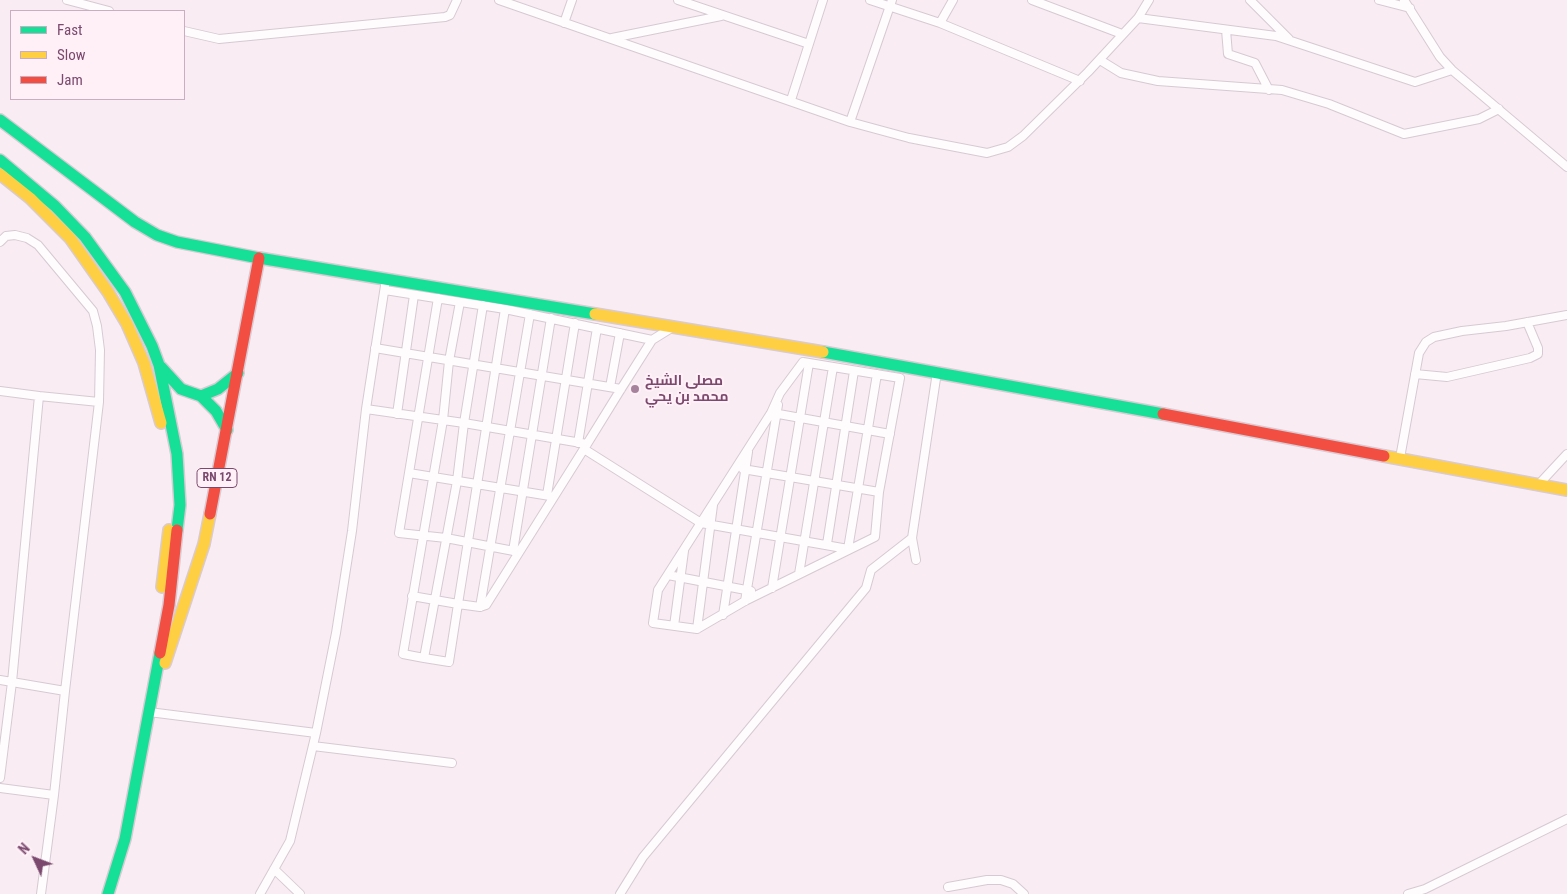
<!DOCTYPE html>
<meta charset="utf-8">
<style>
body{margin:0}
#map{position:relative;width:1567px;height:894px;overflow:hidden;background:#f9edf3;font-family:"Roboto Condensed",sans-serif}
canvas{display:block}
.legend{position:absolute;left:10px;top:10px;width:175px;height:90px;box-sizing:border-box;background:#fff0f7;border:1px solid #caadc0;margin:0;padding:6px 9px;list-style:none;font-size:15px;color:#7b496e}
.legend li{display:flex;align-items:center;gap:10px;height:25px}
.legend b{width:25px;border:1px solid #caadc0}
.north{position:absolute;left:10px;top:834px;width:50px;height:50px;-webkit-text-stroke:4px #fff0f7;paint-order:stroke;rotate:313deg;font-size:14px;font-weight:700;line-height:20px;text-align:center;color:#7b496e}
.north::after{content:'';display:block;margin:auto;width:18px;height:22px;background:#7b496e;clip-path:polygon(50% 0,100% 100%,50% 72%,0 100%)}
</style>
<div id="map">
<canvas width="1567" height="894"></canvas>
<ul class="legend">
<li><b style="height:6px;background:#16e098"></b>Fast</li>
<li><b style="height:6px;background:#ffcf43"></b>Slow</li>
<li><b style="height:6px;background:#f24e42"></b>Jam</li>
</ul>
<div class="north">N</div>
</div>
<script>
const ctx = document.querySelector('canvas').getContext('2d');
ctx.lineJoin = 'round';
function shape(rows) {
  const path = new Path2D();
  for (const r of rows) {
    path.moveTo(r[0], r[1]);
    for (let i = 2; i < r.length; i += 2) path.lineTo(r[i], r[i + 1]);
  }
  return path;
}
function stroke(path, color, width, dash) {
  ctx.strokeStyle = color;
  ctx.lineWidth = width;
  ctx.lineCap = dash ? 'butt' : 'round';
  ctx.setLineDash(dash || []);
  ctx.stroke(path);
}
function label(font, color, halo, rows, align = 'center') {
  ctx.font = font + ' "Roboto Condensed",Cairo,sans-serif';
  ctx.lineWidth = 4;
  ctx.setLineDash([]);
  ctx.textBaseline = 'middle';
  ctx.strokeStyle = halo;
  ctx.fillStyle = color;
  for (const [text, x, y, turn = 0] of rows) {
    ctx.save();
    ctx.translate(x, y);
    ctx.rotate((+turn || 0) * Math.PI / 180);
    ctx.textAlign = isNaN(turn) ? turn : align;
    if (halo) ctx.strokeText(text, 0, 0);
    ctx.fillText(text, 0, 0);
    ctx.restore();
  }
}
const street = shape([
 [67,0,109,11],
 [499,0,850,122,909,138,987,153,1008,147,1023,136,1088,72,1138,18,1149,0],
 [678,0,809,44],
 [870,0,940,23,1080,81],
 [1032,0,1122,34],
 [1250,0,1289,39],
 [1379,0,1410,8],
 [1404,0,1440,57,1452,70,1567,167],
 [1138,18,1276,36,1415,82,1452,70],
 [564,23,572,0],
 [940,23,953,0],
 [1226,30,1228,54,1255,63,1269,90],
 [184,31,219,39,445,17,450,15,457,0],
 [612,38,721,16],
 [1100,60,1121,73,1158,81,1282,90,1329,104,1404,134,1479,119,1499,109],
 [791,100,823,0],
 [850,122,892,0],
 [0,242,6,236,15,235,27,238,38,245,93,311,97,326,100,350,99,402],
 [385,290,505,309,652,340],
 [438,298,399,533,446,538,519,552],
 [375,348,621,389],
 [803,362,900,378,879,492,875,537,745,601,697,629,653,623,658,590,771,413,780,393,803,362],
 [1415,374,1447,377,1530,358,1538,354,1538,348,1527,322],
 [610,387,620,333],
 [0,391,39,396,12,682,0,680],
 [39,396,99,402,65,691],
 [366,409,464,423,483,305],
 [773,413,890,434],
 [397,414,414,295],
 [578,443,597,328],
 [587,444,464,423,457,481,424,658,449,662,458,604,480,607,486,605,587,444,621,389,652,340,673,327],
 [584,449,701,523,848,549,877,374],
 [1400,458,1419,353,1426,342,1434,337,1462,331,1506,326,1567,315],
 [743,469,879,492],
 [409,473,550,496],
 [1540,483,1567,454],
 [547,495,575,323],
 [827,544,854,371],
 [513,551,551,318],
 [916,560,912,538,937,372],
 [799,574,833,367],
 [668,575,751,591],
 [772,588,809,363],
 [412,596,458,604,505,309],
 [745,601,778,405],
 [480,607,530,314],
 [723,615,748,452],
 [674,626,684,551],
 [697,629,713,505],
 [424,658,403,654,443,420,449,361,460,302],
 [149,712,316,733],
 [313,746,452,763],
 [0,778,12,682,65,691,54,795],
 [0,788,54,795,41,894],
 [274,869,300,894],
 [948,887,987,880,1001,880,1013,884,1024,894],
 [260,894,290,841,316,733,336,633,352,531,366,409,386,279],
 [620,894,643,857,866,588,871,570,912,538],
 [1408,894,1425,889,1567,819]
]);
const fast = shape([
 [0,120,135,222,157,235,177,242,259,258,595,314],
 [0,160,55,206,85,237,125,292,152,346,159,365,177,454,180,505,177,530],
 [823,352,1163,414],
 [161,367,181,389,201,396,218,389,238,373],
 [201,396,216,411,227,430],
 [108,894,125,839,160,653]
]);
const slow = shape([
 [0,174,30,198,70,238,108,292,127,324,144,363,161,423],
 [595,314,823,352],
 [1384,456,1567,490],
 [162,587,169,530],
 [165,663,204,544,210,514]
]);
const jam = shape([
 [1163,414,1384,456],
 [210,514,259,258],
 [160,653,169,605,177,530]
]);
stroke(street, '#d7c9d2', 10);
stroke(fast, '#d9cad3', 14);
stroke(slow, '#d9cad3', 14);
stroke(jam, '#d9cad3', 14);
stroke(street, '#fefcfd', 8);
stroke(fast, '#16e098', 11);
stroke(slow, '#ffcf43', 11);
stroke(jam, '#f24e42', 11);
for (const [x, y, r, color] of [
 [635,389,5,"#a7829d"]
]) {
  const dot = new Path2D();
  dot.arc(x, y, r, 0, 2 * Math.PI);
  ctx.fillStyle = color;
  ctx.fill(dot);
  stroke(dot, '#fff0f7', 2);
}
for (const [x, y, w] of [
 [217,478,40]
]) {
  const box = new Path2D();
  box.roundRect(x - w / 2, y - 9.5, w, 19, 4);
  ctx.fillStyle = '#fff0f7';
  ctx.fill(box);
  stroke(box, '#7b496e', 1);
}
label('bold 12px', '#7b496e', null, [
 ["RN 12",217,478]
]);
label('bold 14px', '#7b496e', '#fff0f7', [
 ["مصلى الشيخ",645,381],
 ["محمد بن يحي",645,397]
], 'left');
</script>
